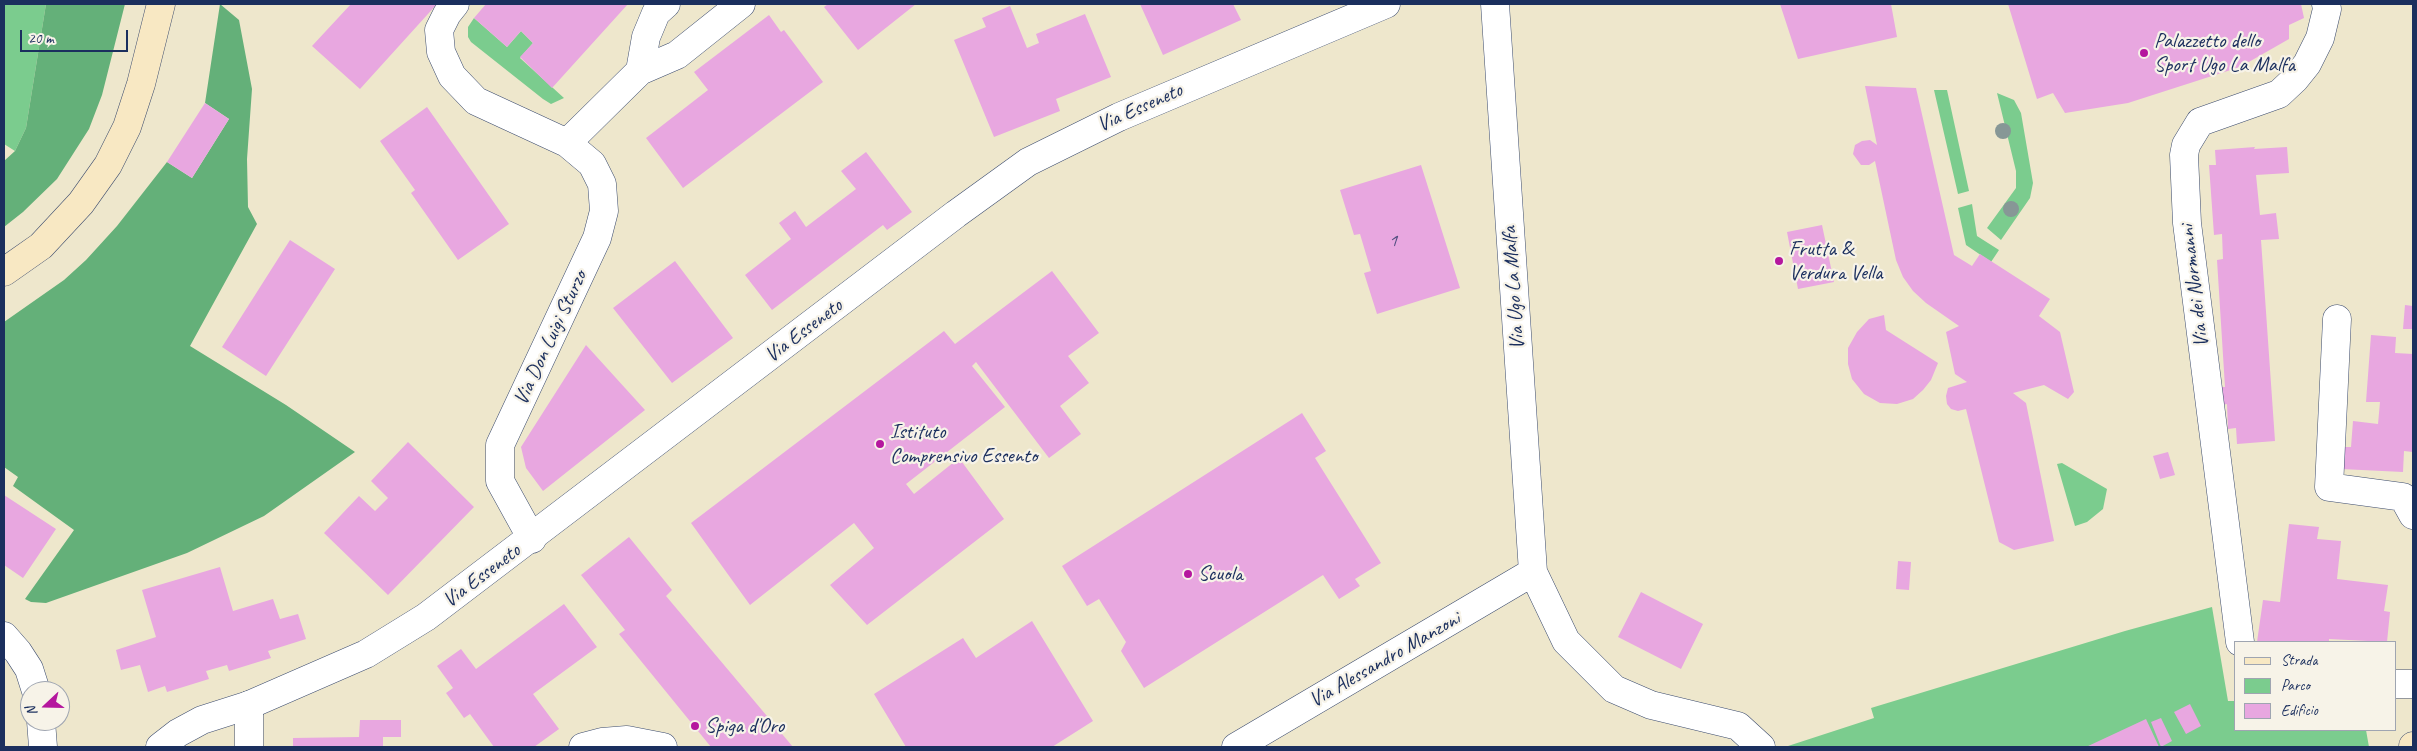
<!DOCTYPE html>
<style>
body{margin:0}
#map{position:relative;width:2417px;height:751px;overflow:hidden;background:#eee7cc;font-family:Caveat,sans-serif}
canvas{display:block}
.frame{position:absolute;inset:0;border:5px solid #1b2f5e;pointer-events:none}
.legend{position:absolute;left:2234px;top:641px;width:162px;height:90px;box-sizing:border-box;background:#f7f3e8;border:1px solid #9fa5b1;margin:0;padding:6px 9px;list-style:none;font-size:15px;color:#1b2f5e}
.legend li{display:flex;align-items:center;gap:10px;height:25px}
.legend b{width:25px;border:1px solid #9fa5b1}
.north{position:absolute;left:20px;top:681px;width:50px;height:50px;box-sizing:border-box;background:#f7f3e8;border:1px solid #9fa5b1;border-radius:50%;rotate:249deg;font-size:14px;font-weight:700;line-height:20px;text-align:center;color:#1b2f5e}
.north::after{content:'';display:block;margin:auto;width:18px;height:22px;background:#b5179e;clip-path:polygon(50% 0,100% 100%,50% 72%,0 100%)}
.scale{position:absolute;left:20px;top:30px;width:108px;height:22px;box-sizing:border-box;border:2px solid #1b2f5e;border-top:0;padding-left:6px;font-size:15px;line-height:18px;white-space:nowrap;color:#1b2f5e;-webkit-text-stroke:4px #f7f3e8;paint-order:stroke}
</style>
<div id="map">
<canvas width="2417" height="751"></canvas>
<div class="frame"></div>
<ul class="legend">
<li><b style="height:6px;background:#f8e8c3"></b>Strada</li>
<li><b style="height:14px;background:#7bcc8e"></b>Parco</li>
<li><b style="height:14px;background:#e8a7e0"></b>Edificio</li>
</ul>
<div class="north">N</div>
<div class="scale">20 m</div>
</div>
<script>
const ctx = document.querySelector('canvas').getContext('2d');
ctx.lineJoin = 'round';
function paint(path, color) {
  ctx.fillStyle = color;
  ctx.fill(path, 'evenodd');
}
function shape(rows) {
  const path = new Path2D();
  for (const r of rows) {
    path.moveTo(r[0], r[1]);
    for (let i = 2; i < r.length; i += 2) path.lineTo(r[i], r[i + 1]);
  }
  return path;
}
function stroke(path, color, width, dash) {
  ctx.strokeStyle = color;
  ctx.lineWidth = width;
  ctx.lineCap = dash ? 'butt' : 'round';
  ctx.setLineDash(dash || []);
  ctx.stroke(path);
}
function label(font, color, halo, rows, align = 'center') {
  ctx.font = font + ' Caveat,sans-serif';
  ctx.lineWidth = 4.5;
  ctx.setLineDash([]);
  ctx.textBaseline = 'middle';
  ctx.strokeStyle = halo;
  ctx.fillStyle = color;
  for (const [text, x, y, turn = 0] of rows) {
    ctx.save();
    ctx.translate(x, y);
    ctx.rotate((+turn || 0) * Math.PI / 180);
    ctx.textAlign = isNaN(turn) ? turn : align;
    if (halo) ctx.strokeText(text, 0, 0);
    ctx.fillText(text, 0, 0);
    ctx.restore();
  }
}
paint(shape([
 [4,4,46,4,26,128,15,151,4,144],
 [474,18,507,47,521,31,533,43,520,58,564,98,551,104,543,99,471,42,468,37,468,27],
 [1934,90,1947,90,1969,191,1958,194],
 [1997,93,2014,100,2021,113,2033,183,2030,198,2001,240,1987,228,2016,188,2016,171],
 [1972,204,1977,236,1999,250,1991,262,1966,245,1958,208],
 [2062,463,2107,489,2103,509,2087,522,2075,526,2057,464],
 [2212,607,2228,701,2236,701,2236,730,2366,730,2369,747,1788,746,1874,718,1871,708,2125,631]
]), '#7bcc8e');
paint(shape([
 [46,4,125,4,102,95,89,129,57,179,23,212,4,227,4,161,15,151,26,128],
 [220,4,239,20,252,89,247,159,248,207,257,224,190,346,286,405,355,452,264,516,187,553,46,603,31,602,25,599,74,530,13,486,18,477,4,467,4,322,64,280,86,260,117,226,167,162,192,178,229,119,205,103]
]), '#64b079');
paint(shape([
 [351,4,437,4,360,89,312,46],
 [486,4,628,4,552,88,520,57,533,43,521,31,507,47,474,18],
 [828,4,916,4,858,50,824,7],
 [1140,4,1233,4,1241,20,1163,55],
 [1780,4,1891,4,1897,37,1798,59],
 [2008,4,2301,4,2304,18,2289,25,2289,39,2240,67,2128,103,2065,113,2053,93,2037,99],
 [1010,6,1027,48,1039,43,1036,34,1085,14,1111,77,1056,99,1060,111,994,137,954,40,986,27,982,18],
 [769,15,781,32,784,30,823,82,683,188,646,138,708,90,694,72],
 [1865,86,1916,88,1954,255,1972,266,1980,254,2050,299,2039,316,2060,332,2074,392,2068,399,2044,385,2013,393,2026,403,2054,541,2014,550,1999,542,1966,409,1958,411,1951,409,1947,404,1946,396,1948,388,1967,382,1955,374,1946,332,1959,326,1926,303,1913,291,1903,277,1896,260,1875,161,1869,165,1861,165,1853,154,1855,145,1862,141,1870,140,1877,145],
 [205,103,229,119,192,178,167,162],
 [427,107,509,224,458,260,411,193,415,190,380,141],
 [2255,147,2254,149,2287,147,2289,173,2256,175,2260,215,2276,213,2279,239,2261,240,2275,441,2237,444,2236,428,2228,429,2227,404,2222,405,2221,387,2225,387,2217,260,2223,259,2222,234,2214,235,2209,165,2216,165,2215,150],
 [866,152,912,212,887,230,883,225,772,310,745,275,791,239,779,223,795,211,806,227,856,189,841,171],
 [1421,165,1460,288,1377,314,1364,273,1371,271,1360,234,1354,235,1340,190],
 [1822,225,1834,282,1798,289,1787,232],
 [290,240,335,269,266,376,222,347],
 [675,261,733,338,672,383,613,308],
 [1052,271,1099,333,1068,356,1089,383,1060,406,1081,434,1049,458,976,362,972,366,1005,407,906,484,914,494,959,458,1004,519,867,625,830,585,874,548,854,523,750,605,691,523,944,331,955,344],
 [2405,305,2413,306,2413,329,2403,329],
 [1884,315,1886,330,1938,363,1931,380,1923,390,1913,399,1897,404,1880,403,1864,394,1852,379,1848,364,1848,348,1857,332,1869,319],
 [2371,335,2396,337,2395,353,2413,354,2413,452,2404,451,2403,472,2341,469,2342,447,2351,447,2353,421,2378,424,2380,402,2366,402],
 [586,345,645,410,543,491,526,468,521,447],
 [1302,413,1326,451,1315,458,1381,563,1355,579,1360,586,1339,599,1323,575,1144,688,1121,651,1126,642,1099,599,1087,606,1062,566],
 [408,442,474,507,388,595,324,533,359,496,375,511,388,498,371,481],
 [2168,452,2175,475,2160,479,2153,456],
 [4,495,56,529,23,578,4,565],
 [2289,524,2319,527,2317,539,2341,541,2337,579,2388,585,2384,611,2390,612,2387,642,2329,639,2329,642,2257,642,2263,600,2280,602],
 [629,537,672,590,666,596,793,747,711,747,619,634,625,630,581,575],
 [1898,561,1911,562,1909,590,1896,589],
 [220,567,233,611,273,599,280,619,298,614,306,639,268,651,271,658,229,671,227,665,206,671,209,679,167,692,165,686,148,692,140,665,121,670,116,650,156,637,142,590],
 [1641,592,1703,624,1681,669,1618,637],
 [564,604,597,647,533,694,559,729,534,747,494,747,470,714,464,718,446,693,453,688,437,666,461,649,476,669],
 [1032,621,1093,721,1052,747,906,747,874,694,963,638,976,658],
 [2190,704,2201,726,2186,734,2174,712],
 [2161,718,2172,741,2161,747,2151,722],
 [2146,719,2159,747,2086,747],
 [360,720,401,720,401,737,383,737,383,747,293,747,293,738,359,737]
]), '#e8a7e0');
const minor = shape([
 [455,4,447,14,439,30,441,52,452,76,476,101,567,143,592,164,602,184,604,211,597,238,500,445,500,481,532,539],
 [640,71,677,55,741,4],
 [567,143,640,71,646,37,656,13,666,4],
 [2337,319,2329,487,2403,497,2413,515],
 [4,636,18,652,29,669,36,691],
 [2240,642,2187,223,2184,155,2186,145,2200,122,2279,94,2295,79,2307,64,2320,38,2327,9,2326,4],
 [2396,684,2413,684],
 [41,721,43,747],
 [249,747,249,705],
 [583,747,602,742,627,740,663,747]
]);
const tertiary = shape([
 [1495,4,1533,572,1566,641,1614,689,1651,705,1738,726,1761,747],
 [160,747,178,733,202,720,249,705,366,654,426,617,956,214,1028,162,1119,117,1386,4],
 [1236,747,1533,572]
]);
const secondary = shape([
 [4,272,41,246,81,203,108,165,127,127,141,84,161,4],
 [2413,747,2413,746]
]);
stroke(minor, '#3b4b6e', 29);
stroke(tertiary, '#3b4b6e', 29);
stroke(secondary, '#3b4b6e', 29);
stroke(minor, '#fff', 28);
stroke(tertiary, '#fff', 28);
stroke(secondary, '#f8e8c3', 28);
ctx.fillStyle = '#879796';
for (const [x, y] of [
 [2003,131],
 [2011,209]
]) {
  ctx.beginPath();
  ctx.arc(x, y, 8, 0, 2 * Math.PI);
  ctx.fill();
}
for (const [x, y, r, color] of [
 [2144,53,5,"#b5179e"],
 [1779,261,5,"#b5179e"],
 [880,444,5,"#b5179e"],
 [1188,574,5,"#b5179e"],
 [695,726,5,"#b5179e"]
]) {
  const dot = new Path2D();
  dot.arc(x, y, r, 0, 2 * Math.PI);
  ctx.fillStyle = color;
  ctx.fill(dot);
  stroke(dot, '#f7f3e8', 2);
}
label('19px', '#4e4d7e', null, [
 ["1",1393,241]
]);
label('21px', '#1b2f5e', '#f7f3e8', [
 ["Palazzetto dello",2154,41],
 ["Sport Ugo La Malfa",2154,65],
 ["Frutta &",1789,249],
 ["Verdura Vella",1789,273],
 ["Istituto",890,432],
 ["Comprensivo Essento",890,456],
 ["Scuola",1198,574],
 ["Spiga d'Oro",705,726]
], 'left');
label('21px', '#1b2f5e', '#f7f3e8', [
 ["Via Esseneto",1140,108,-24],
 ["Via dei Normanni",2195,286,-97],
 ["Via Ugo La Malfa",1514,288,-94],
 ["Via Esseneto",804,331,-37],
 ["Via Don Luigi Sturzo",551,338,-65],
 ["Via Esseneto",482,576,-37],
 ["Via Alessandro Manzoni",1385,660,-30]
]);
</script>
